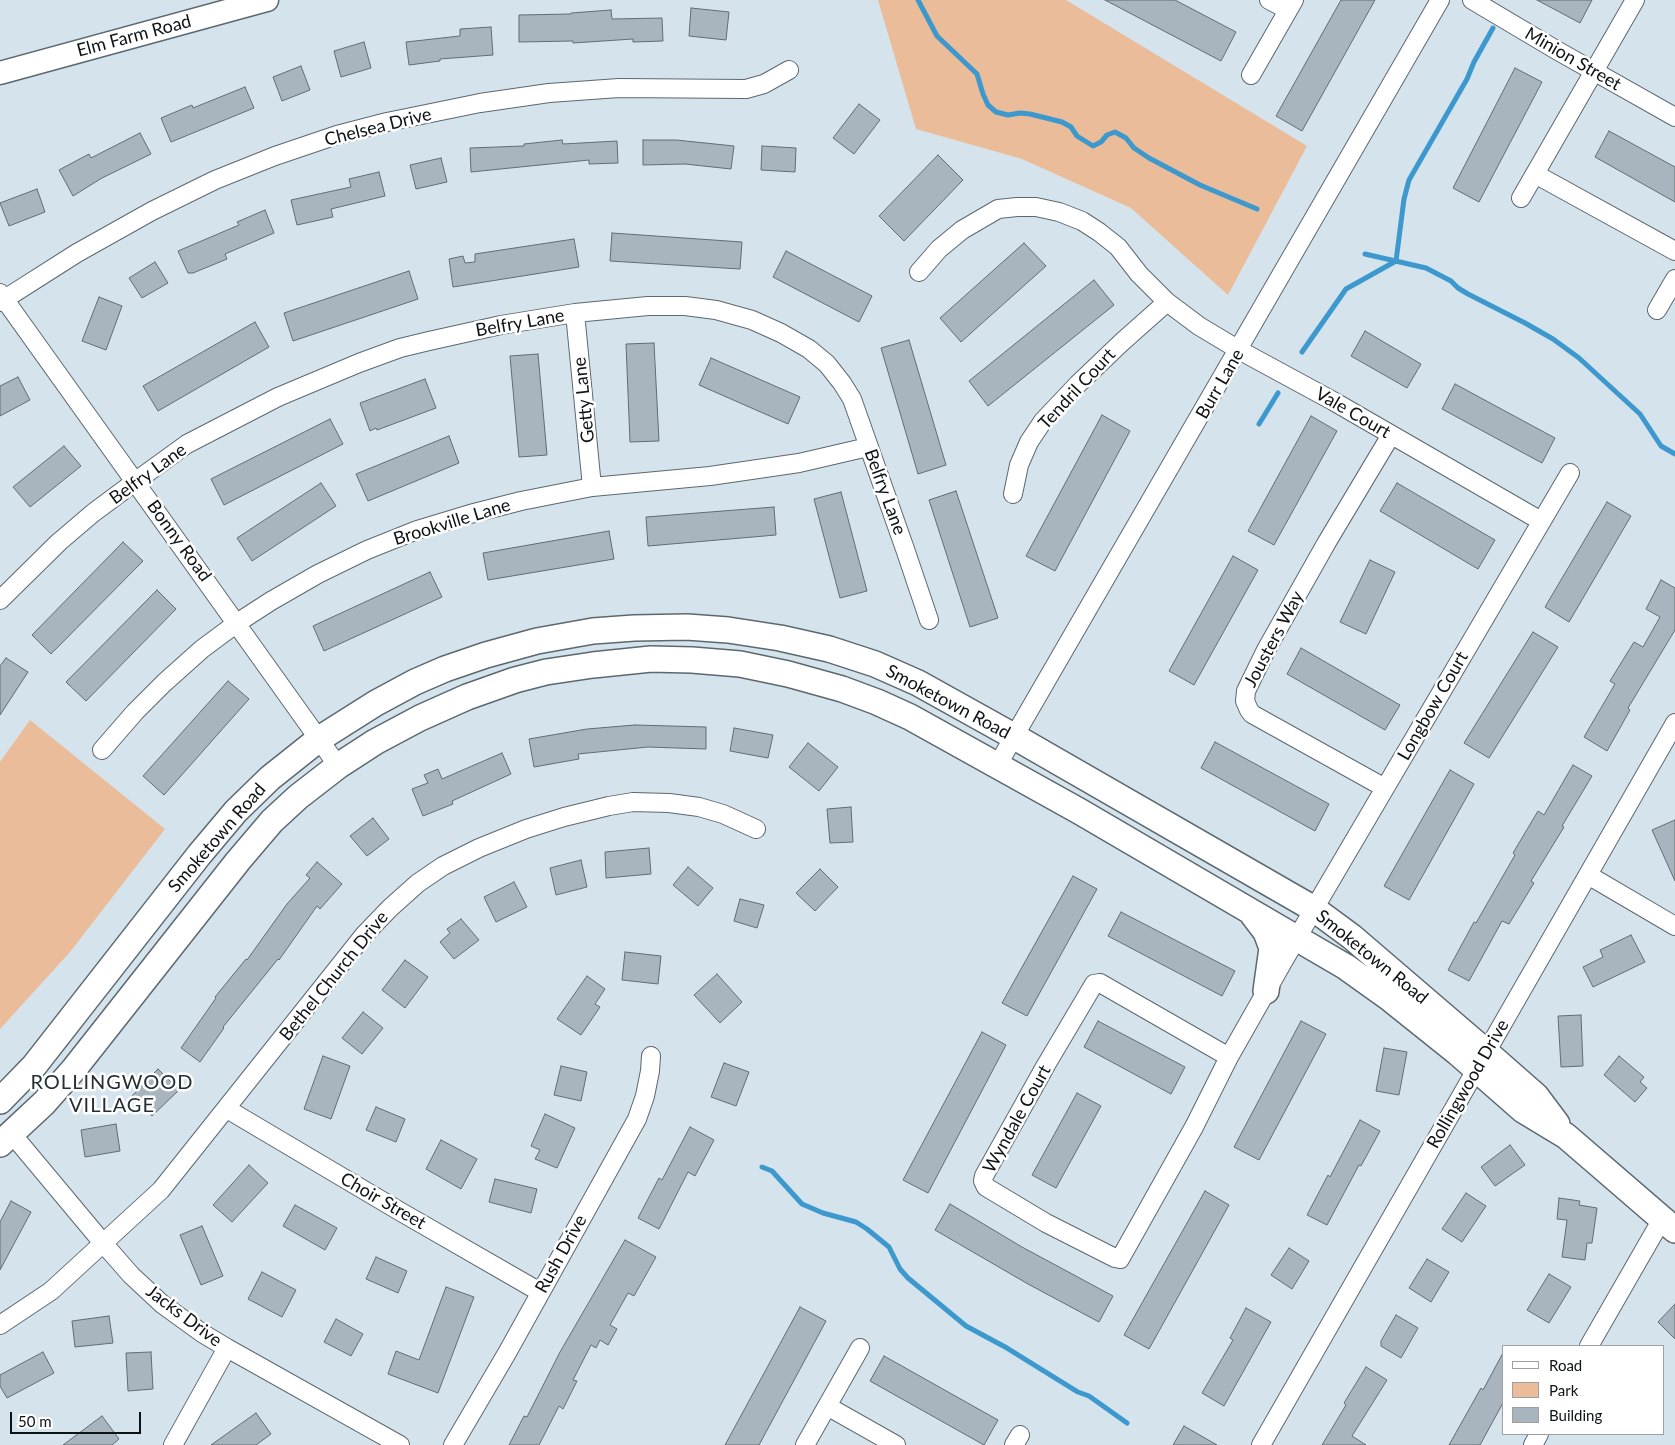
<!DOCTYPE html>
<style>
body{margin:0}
#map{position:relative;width:1675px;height:1445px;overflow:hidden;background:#d5e3ec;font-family:Lato,sans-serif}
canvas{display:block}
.legend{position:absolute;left:1502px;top:1345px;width:162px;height:90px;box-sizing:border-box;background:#fff;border:1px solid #9ea0a1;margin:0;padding:6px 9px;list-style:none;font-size:15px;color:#0d1215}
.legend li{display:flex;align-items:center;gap:10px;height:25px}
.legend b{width:25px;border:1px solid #9ea0a1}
.scale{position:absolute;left:10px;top:1412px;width:131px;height:22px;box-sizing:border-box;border:2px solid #0d1215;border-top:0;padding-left:6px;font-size:15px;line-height:18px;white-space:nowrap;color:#0d1215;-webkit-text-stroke:4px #fff;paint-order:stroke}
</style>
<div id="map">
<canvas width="1675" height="1445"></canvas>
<ul class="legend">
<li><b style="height:6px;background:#fff"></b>Road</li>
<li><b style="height:14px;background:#eabc99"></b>Park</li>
<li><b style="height:14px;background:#a8b5be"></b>Building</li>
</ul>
<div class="scale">50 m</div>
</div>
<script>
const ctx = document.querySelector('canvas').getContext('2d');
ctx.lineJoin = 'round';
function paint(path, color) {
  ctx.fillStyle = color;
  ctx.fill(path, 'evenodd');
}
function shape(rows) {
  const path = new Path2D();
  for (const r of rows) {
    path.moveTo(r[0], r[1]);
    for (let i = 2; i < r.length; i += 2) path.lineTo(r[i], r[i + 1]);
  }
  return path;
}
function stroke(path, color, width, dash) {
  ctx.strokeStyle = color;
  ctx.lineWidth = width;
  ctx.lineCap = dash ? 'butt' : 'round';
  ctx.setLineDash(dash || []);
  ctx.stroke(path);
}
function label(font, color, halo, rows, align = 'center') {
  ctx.font = font + ' Lato,sans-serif';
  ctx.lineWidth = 5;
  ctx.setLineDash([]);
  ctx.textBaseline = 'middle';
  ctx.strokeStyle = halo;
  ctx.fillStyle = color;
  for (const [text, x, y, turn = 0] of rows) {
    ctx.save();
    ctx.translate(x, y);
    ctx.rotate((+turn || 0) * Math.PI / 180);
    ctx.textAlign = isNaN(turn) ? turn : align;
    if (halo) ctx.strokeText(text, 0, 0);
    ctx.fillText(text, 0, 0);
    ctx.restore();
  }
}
paint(shape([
 [878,0,1066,0,1307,146,1228,295,1131,208,1022,159,916,129],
 [30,720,165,829,70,952,0,1029,0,762]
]), '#eabc99');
stroke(shape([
 [918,0,937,36,977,74,983,94,988,105,996,112,1008,115,1020,113,1030,114,1062,122,1071,127,1077,136,1093,146,1101,142,1107,135,1115,132,1126,138,1134,148,1149,158,1200,185,1257,209],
 [1365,254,1426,268,1451,281,1458,288,1468,294,1525,323,1553,339,1579,358,1640,414,1661,446,1675,454],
 [1302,352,1346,289,1396,261,1404,199,1409,180,1467,79,1474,62,1493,28],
 [1259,424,1278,393],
 [762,1167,772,1171,802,1204,823,1213,856,1222,867,1229,889,1247,900,1269,908,1278,966,1326,1007,1348,1078,1392,1089,1396,1127,1423]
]), '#3d98cd', 5);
const building = shape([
 [1105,0,1175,0,1236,32,1221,61,1105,0],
 [1341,0,1375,0,1302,131,1276,116,1341,0],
 [1537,0,1592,0,1580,23,1537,0],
 [691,8,729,12,726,40,689,36,691,8],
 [611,10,612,19,662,18,663,41,633,42,633,39,573,43,573,41,519,42,519,15,571,14,571,13,611,10],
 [491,27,493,55,440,59,440,61,409,65,406,42,460,36,460,29,491,27],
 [364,42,371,68,341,77,334,51,364,42],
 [301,66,310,90,282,101,273,77,301,66],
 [1515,68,1542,82,1479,202,1453,188,1515,68],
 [245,87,254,108,171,142,161,118,192,105,193,108,245,87],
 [859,104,880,120,854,154,833,138,859,104],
 [1609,131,1675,167,1675,202,1595,157,1609,131],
 [140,133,151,154,102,178,73,196,59,170,89,154,91,158,140,133],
 [562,140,563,144,617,141,618,163,589,164,589,160,471,172,470,148,524,146,524,144,562,140],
 [643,140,676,140,734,146,731,169,685,164,643,165,643,140],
 [762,146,796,148,795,172,761,170,762,146],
 [938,155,963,180,904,241,879,216,938,155],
 [441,158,447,182,416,189,410,165,441,158],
 [379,172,385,196,331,209,333,217,297,225,291,200,351,187,349,179,379,172],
 [37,189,45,212,9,226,0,203,37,189],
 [265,210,274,233,225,254,227,259,193,273,188,273,178,251,239,225,237,222,265,210],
 [612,233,742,242,740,269,610,261,612,233],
 [574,239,579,267,453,287,449,259,463,256,465,263,475,262,475,254,574,239],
 [1024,243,1046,266,961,342,940,318,1024,243],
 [786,251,872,296,859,322,773,277,786,251],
 [155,262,168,283,142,298,129,278,155,262],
 [409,271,418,299,293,341,284,313,409,271],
 [1094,280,1114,305,988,406,969,381,1094,280],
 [99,297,122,306,106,350,82,341,99,297],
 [255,322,269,347,158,411,143,386,255,322],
 [1365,331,1421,364,1407,388,1351,356,1365,331],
 [909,340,946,465,918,474,881,348,909,340],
 [654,343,659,441,630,442,626,344,654,343],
 [538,354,547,455,519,457,510,356,538,354],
 [711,358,800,397,788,424,699,385,711,358],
 [18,377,30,400,0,416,0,386,18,377],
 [425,379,436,408,377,430,376,428,370,431,360,403,425,379],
 [1455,384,1555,438,1542,463,1442,409,1455,384],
 [1102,415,1130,431,1055,571,1026,556,1102,415],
 [1311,416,1337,431,1274,545,1248,531,1311,416],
 [330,419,343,444,224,505,211,479,330,419],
 [449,436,459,463,368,501,356,474,449,436],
 [64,446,81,466,30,507,13,487,64,446],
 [321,483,336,506,252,561,237,538,321,483],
 [1397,483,1495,540,1478,569,1380,511,1397,483],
 [956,491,998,618,970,627,929,500,956,491],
 [841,492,867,591,840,598,814,499,841,492],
 [1607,502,1631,516,1569,622,1545,607,1607,502],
 [774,507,776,535,648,546,646,517,774,507],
 [609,531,614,559,488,580,483,553,609,531],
 [123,542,143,561,51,654,32,635,123,542],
 [1233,556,1258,570,1194,685,1169,671,1233,556],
 [1370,560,1395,572,1366,634,1340,622,1370,560],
 [430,572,442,597,324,651,313,626,430,572],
 [1661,580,1675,588,1675,630,1628,708,1630,710,1607,751,1584,737,1615,684,1610,681,1634,642,1643,647,1660,617,1646,609,1661,580],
 [157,590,176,609,86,701,66,682,157,590],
 [1533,632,1558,647,1489,758,1464,743,1533,632],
 [1301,648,1400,705,1385,730,1287,674,1301,648],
 [6,658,28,672,0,715,0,666,6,658],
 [228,681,249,699,164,795,143,776,228,681],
 [635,725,706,727,706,749,648,747,578,754,579,759,534,767,529,739,587,729,635,725],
 [734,728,773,735,768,758,730,751,734,728],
 [1215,742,1329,804,1315,831,1201,768,1215,742],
 [808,743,838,767,819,791,789,767,808,743],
 [502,753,511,774,452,801,453,804,423,816,412,789,428,783,424,775,438,769,442,779,502,753],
 [1573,765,1592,776,1562,826,1564,827,1531,881,1534,883,1509,924,1502,921,1469,981,1448,970,1474,922,1476,923,1515,855,1513,853,1538,811,1544,815,1573,765],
 [1450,770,1474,784,1409,900,1384,886,1450,770],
 [851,807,853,842,830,843,827,809,851,807],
 [373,818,389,839,367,856,350,836,373,818],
 [1675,820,1675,881,1652,830,1675,820],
 [649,848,651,874,606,878,605,852,649,848],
 [581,860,587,887,556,895,550,868,581,860],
 [317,862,342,884,320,909,317,906,279,960,278,959,223,1027,224,1028,200,1062,181,1048,216,998,215,997,246,959,247,960,287,904,310,878,306,875,317,862],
 [688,867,713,888,698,906,673,885,688,867],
 [820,869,838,887,815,911,796,893,820,869],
 [1073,876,1097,889,1027,1016,1002,1003,1073,876],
 [514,882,527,907,496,922,484,897,514,882],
 [740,899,764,905,757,928,734,921,740,899],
 [1121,912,1235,971,1222,996,1108,936,1121,912],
 [461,919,479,940,454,959,440,942,450,933,447,929,461,919],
 [1631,935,1645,962,1593,987,1583,967,1603,957,1600,950,1631,935],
 [625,952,661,956,658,984,622,980,625,952],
 [405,960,428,977,405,1008,382,990,405,960],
 [717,974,742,1002,720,1023,694,995,717,974],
 [587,976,605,989,595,1004,600,1007,581,1035,557,1019,587,976],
 [363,1012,383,1028,362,1054,342,1038,363,1012],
 [1581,1015,1583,1066,1561,1067,1558,1016,1581,1015],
 [1098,1021,1185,1067,1171,1094,1084,1047,1098,1021],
 [1301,1021,1326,1034,1259,1160,1234,1147,1301,1021],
 [982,1032,1006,1045,928,1193,903,1180,982,1032],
 [1384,1048,1407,1052,1399,1095,1376,1091,1384,1048],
 [323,1056,350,1066,331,1119,304,1109,323,1056],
 [1619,1056,1644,1077,1640,1082,1647,1088,1635,1102,1604,1075,1619,1056],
 [724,1063,749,1072,736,1106,711,1097,724,1063],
 [561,1066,587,1072,581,1101,554,1095,561,1066],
 [158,1069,179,1090,152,1116,132,1096,158,1069],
 [1077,1093,1101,1106,1056,1188,1032,1175,1077,1093],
 [376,1107,405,1119,396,1142,366,1130,376,1107],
 [545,1114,575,1128,557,1168,535,1159,540,1150,531,1146,545,1114],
 [1360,1120,1380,1131,1361,1166,1359,1165,1327,1225,1307,1215,1328,1175,1330,1177,1360,1120],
 [116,1124,120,1151,85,1157,81,1130,116,1124],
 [690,1127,714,1140,695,1176,688,1172,659,1229,638,1218,659,1178,662,1180,690,1127],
 [441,1140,477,1159,461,1189,426,1169,441,1140],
 [1510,1145,1525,1165,1495,1186,1481,1167,1510,1145],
 [249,1165,268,1183,232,1222,213,1205,249,1165],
 [495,1179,537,1189,531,1213,489,1202,495,1179],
 [1205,1191,1229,1205,1149,1349,1124,1335,1205,1191],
 [1466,1193,1486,1206,1462,1242,1442,1229,1466,1193],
 [1559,1198,1580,1201,1579,1205,1597,1208,1592,1243,1587,1243,1585,1260,1562,1257,1567,1220,1557,1219,1559,1198],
 [11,1201,31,1212,0,1270,0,1222,11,1201],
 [950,1204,1022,1247,1113,1296,1099,1322,1028,1284,935,1230,950,1204],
 [295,1205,337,1228,325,1250,283,1226,295,1205],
 [202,1226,223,1276,201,1285,180,1235,202,1226],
 [625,1240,656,1257,634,1296,628,1293,610,1325,617,1329,608,1345,600,1340,596,1348,591,1345,573,1380,577,1381,563,1409,559,1406,539,1445,509,1445,524,1416,527,1417,560,1352,625,1240],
 [1289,1248,1309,1261,1292,1289,1271,1275,1289,1248],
 [376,1257,407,1271,398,1293,366,1279,376,1257],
 [1427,1259,1449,1272,1431,1302,1409,1288,1427,1259],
 [262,1272,296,1290,282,1317,248,1299,262,1272],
 [1549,1274,1571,1287,1549,1323,1527,1310,1549,1274],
 [446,1287,474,1297,438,1393,388,1374,396,1351,419,1360,446,1287],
 [1675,1304,1675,1339,1658,1322,1675,1304],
 [800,1307,826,1321,759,1445,725,1445,800,1307],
 [1246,1308,1271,1322,1224,1406,1202,1393,1233,1340,1230,1338,1246,1308],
 [1396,1315,1418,1328,1401,1358,1381,1346,1381,1341,1396,1315],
 [109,1316,113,1343,75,1347,72,1321,109,1316],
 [336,1319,363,1334,351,1356,324,1342,336,1319],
 [1504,1351,1504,1401,1480,1445,1449,1445,1481,1388,1483,1390,1504,1351],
 [43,1352,54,1373,7,1398,0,1386,0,1375,43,1352],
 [151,1352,153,1389,128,1391,126,1353,151,1352],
 [884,1356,998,1420,984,1445,870,1381,884,1356],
 [1366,1367,1387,1380,1352,1436,1366,1445,1322,1445,1346,1405,1344,1403,1366,1367],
 [256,1413,271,1434,256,1445,211,1445,256,1413],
 [102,1416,119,1439,112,1445,63,1445,102,1416],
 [1184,1426,1217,1445,1173,1445,1184,1426]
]);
paint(building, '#a8b5be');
stroke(building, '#616d75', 1);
const minor = shape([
 [1269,0,1288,10],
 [1472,0,1558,51,1675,117],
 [1251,75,1294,0],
 [1535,174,1675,251],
 [1521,198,1635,0],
 [919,272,939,249,962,230,998,209,1017,207,1036,207,1059,212,1082,221,1099,232,1118,247,1139,274,1167,302,1199,326,1239,350,1333,401,1541,521],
 [0,293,338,766],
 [0,302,77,253,152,211,215,180,275,156,337,135,387,122,480,103,549,93,619,88,746,89,764,84,789,70],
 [1657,310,1675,279],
 [575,313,592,487],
 [1013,494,1019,465,1029,442,1043,421,1078,384,1122,342,1167,302],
 [0,600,59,542,93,513,136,481,187,444,278,397,359,363,400,348,429,341,501,325,575,313,648,306,685,306,716,310,752,320,781,333,809,349,827,364,842,383,852,399,905,549,929,620],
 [102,750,135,712,164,683,202,649,237,623,271,601,318,574,367,550,417,530,470,514,521,501,592,487,710,476,799,463,868,447],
 [997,766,1440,0],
 [1385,788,1252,714,1249,710,1245,701,1246,691,1266,650,1327,542,1391,435],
 [1588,875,1675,926],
 [1100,983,1229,1057,1194,1127,1120,1259,1115,1258,1046,1223,986,1187,983,1181,984,1176,1046,1065,1094,984,1100,983],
 [1229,1057,1284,960,1570,473],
 [227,1109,401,1212,540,1292],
 [12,1134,103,1243,131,1275,162,1304,202,1333,227,1348,400,1445],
 [0,1325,51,1291,161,1190,364,935,390,908,418,883,443,866,479,848,526,829,564,817,609,806,633,802,669,803,699,807,723,814,756,829],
 [1589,1346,1662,1219],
 [827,1406,896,1445],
 [173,1445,227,1348],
 [453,1445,507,1353,637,1119,645,1096,650,1071,651,1056],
 [805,1445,860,1348],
 [1014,1445,1020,1435],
 [1261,1445,1675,723],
 [1533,1445,1539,1434]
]);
const tertiary = shape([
 [0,73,267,0]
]);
const secondary = shape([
 [1253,915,1266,932,1272,948,1266,991],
 [0,1101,34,1066,199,855,236,811,270,778,319,739,376,703,415,682,445,669,486,655,537,641,593,631,634,628,687,627,728,630,780,638,829,649,875,664,918,683,1015,737,1314,909,1352,937,1486,1052,1536,1096,1557,1124],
 [0,1144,44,1103,74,1069,238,861,272,821,298,797,338,766,375,742,420,718,467,697,515,680,546,672,593,665,651,659,692,660,740,664,788,674,842,689,877,702,910,717,1079,811,1250,911,1346,967,1388,997,1458,1053,1523,1110,1566,1136,1675,1230]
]);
stroke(minor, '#5c6870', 20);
stroke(tertiary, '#5c6870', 25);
stroke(secondary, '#5c6870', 28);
stroke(minor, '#fff', 18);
stroke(tertiary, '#fff', 22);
stroke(secondary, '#fff', 25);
label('18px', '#0d1215', '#fff', [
 ["Elm Farm Road",134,36,-15],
 ["Minion Street",1573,59,30],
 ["Chelsea Drive",378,127,-14],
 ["Belfry Lane",520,323,-10],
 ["Burr Lane",1220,384,-60],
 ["Tendril Court",1077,389,-47],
 ["Getty Lane",584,400,-96],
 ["Vale Court",1353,413,30],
 ["Belfry Lane",148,474,-36],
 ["Belfry Lane",885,492,70],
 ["Brookville Lane",452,522,-17],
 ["Bonny Road",179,541,54],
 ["Jousters Way",1274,639,-62],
 ["Smoketown Road",948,702,28],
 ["Longbow Court",1433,706,-60],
 ["Smoketown Road",217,838,-49],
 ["Smoketown Road",1372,957,39],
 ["Bethel Church Drive",334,976,-51],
 ["Rollingwood Drive",1468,1084,-60],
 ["Wyndale Court",1017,1119,-61],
 ["Choir Street",383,1201,30],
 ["Rush Drive",561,1254,-61],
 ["Jacks Drive",184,1316,37]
]);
ctx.letterSpacing = '1px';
label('20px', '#242e35', '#fff', [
 ["ROLLINGWOOD",112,1083],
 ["VILLAGE",112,1106]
]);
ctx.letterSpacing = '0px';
</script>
